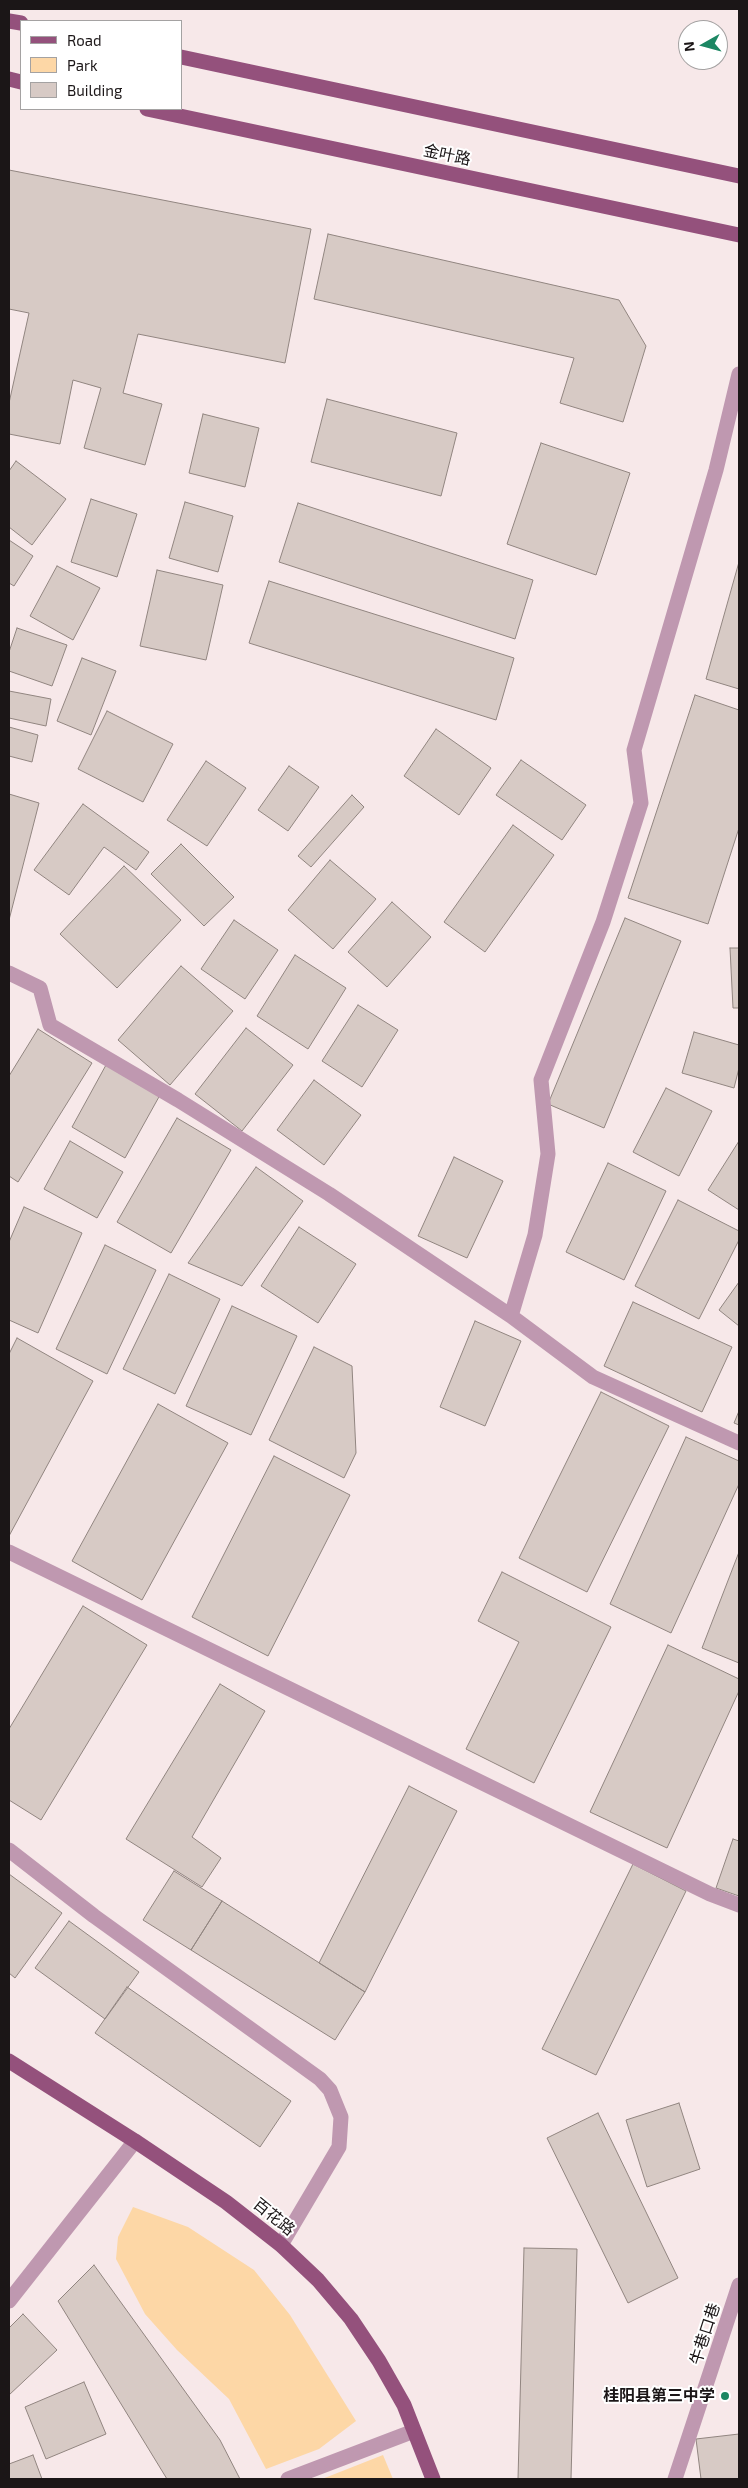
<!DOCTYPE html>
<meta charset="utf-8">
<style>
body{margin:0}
#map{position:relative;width:748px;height:2488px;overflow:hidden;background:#f7e8e9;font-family:"Exo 2",sans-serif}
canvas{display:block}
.frame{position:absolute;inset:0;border:10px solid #1b1617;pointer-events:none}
.legend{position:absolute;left:20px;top:20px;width:162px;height:90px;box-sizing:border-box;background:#fff;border:1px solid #a4a2a2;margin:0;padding:6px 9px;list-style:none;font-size:15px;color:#1b1617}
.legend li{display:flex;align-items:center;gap:10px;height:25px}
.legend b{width:25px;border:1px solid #a4a2a2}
.north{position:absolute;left:678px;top:20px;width:50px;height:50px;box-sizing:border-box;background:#fff;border:1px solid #a4a2a2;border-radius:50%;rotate:263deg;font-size:14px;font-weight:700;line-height:20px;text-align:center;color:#1b1617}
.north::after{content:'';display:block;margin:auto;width:18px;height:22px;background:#1c8763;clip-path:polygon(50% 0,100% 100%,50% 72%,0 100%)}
</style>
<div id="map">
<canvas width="748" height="2488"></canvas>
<div class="frame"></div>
<ul class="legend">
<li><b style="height:6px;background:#94517c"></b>Road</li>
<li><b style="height:14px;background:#fdd7a6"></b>Park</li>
<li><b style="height:14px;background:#d7cac5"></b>Building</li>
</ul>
<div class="north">N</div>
</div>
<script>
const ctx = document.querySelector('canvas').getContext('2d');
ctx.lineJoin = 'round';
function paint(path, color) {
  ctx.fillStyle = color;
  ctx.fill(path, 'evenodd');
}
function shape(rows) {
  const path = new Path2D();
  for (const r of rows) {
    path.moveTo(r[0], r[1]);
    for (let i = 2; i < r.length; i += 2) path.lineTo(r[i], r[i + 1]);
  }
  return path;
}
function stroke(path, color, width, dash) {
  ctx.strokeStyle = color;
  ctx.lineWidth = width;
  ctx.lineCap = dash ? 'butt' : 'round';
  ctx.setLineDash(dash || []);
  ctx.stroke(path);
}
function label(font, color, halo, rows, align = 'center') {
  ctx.font = font + ' "Exo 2","Noto Sans SC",sans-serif';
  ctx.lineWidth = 4;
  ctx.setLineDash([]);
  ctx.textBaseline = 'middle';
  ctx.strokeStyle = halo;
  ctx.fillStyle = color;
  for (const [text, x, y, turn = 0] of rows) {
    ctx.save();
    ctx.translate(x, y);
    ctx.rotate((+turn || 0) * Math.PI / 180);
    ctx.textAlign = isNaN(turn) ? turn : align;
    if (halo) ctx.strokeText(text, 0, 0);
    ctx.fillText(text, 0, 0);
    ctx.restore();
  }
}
paint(shape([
 [133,2207,188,2227,254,2270,290,2315,356,2421,319,2449,266,2469,229,2399,177,2350,145,2314,116,2259,118,2237],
 [383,2455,393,2479,322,2479]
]), '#fdd7a6');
const building = shape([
 [9,170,311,229,285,363,138,334,123,393,162,404,145,465,84,448,101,388,73,380,60,444,9,434,9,403,29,313,9,309,9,170],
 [328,234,619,300,646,346,623,422,560,403,574,358,314,299,328,234],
 [327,399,457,433,441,496,311,462,327,399],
 [203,414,259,428,245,487,189,473,203,414],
 [541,443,630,473,596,575,507,544,541,443],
 [16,461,66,499,32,545,9,527,9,471,16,461],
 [91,499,137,514,117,577,71,562,91,499],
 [185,502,233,516,218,572,169,558,185,502],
 [298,503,533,580,515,639,279,562,298,503],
 [9,540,33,556,14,586,9,583,9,540],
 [739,562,739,689,706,679,739,562],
 [57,566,100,588,73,640,30,616,57,566],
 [157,570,223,585,206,660,140,646,157,570],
 [269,581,514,658,496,720,249,643,269,581],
 [17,628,67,645,52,686,9,671,9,652,17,628],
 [82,658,116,671,91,735,57,721,82,658],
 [9,691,51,699,46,726,9,718,9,691],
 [695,695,739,710,739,828,708,924,628,898,695,695],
 [107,711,173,744,143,802,78,769,107,711],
 [9,727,38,735,32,762,9,756,9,727],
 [436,729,491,768,459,815,404,776,436,729],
 [521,760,586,805,562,840,496,795,521,760],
 [206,761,246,788,207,846,167,820,206,761],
 [289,766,319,787,288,831,258,810,289,766],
 [9,794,39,803,9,920,9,794],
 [352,795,364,807,311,867,298,856,352,795],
 [83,804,149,852,136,870,104,847,69,895,34,870,83,804],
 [513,825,554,855,485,952,444,922,513,825],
 [181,844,234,897,204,926,151,874,181,844],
 [330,860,376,899,333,949,288,910,330,860],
 [124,866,181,920,117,988,60,934,124,866],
 [392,902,431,937,387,987,348,952,392,902],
 [625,918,681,941,604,1128,548,1104,625,918],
 [234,920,278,950,245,999,201,969,234,920],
 [730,948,739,948,739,1008,733,1008,730,948],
 [295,955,346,988,308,1049,257,1016,295,955],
 [181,966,233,1011,170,1085,118,1040,181,966],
 [358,1005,398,1030,362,1087,322,1061,358,1005],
 [246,1028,293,1065,242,1131,195,1094,246,1028],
 [38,1029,92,1063,18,1182,9,1176,9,1076,38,1029],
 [694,1032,739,1045,739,1068,734,1088,682,1073,694,1032],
 [106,1065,160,1095,125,1158,72,1127,106,1065],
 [314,1080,361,1115,324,1165,277,1130,314,1080],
 [666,1088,712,1111,679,1176,633,1152,666,1088],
 [177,1118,231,1150,171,1253,117,1222,177,1118],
 [70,1141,123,1172,97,1218,44,1189,70,1141],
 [739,1141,739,1210,708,1190,739,1141],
 [454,1157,503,1181,467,1258,418,1236,454,1157],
 [608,1163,666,1191,624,1280,566,1252,608,1163],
 [256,1167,303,1201,242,1286,188,1263,256,1167],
 [678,1200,739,1231,739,1240,699,1319,635,1286,678,1200],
 [24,1207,82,1233,38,1333,9,1320,9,1242,24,1207],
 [299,1227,356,1264,318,1323,261,1286,299,1227],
 [105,1245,156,1270,107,1374,56,1349,105,1245],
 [169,1274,220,1299,175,1394,123,1369,169,1274],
 [739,1282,739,1326,719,1310,739,1282],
 [633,1302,732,1347,702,1412,604,1366,633,1302],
 [232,1306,297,1336,251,1435,186,1406,232,1306],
 [475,1321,521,1341,485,1426,440,1407,475,1321],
 [17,1338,93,1381,9,1536,9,1354,17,1338],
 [314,1347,352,1366,356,1453,344,1478,269,1440,314,1347],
 [601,1392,669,1426,587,1592,519,1558,601,1392],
 [158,1404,228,1443,142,1600,72,1561,158,1404],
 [739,1411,739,1425,734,1423,739,1411],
 [686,1437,739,1461,739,1484,671,1633,610,1604,686,1437],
 [274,1456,350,1495,268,1656,192,1617,274,1456],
 [739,1552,739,1663,702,1648,739,1552],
 [502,1572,611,1627,534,1783,466,1749,519,1642,478,1621,502,1572],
 [83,1606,147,1645,41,1820,9,1800,9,1729,83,1606],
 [668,1645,739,1679,739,1691,667,1848,590,1812,668,1645],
 [220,1684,265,1711,192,1837,221,1858,202,1887,126,1839,220,1684],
 [409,1786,457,1811,365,1992,319,1963,409,1786],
 [733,1839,739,1841,739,1896,716,1888,733,1839],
 [633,1864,686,1891,596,2075,542,2049,633,1864],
 [174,1871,222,1901,191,1950,143,1920,174,1871],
 [9,1874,62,1913,15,1978,9,1973,9,1874],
 [222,1901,365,1992,335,2040,191,1950,222,1901],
 [69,1921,139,1972,105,2019,35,1968,69,1921],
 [127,1987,291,2101,260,2147,95,2033,127,1987],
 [679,2103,700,2169,647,2187,626,2120,679,2103],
 [598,2113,678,2278,628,2303,547,2138,598,2113],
 [524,2248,577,2249,571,2479,518,2479,524,2248],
 [94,2265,220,2440,240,2479,167,2479,58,2301,94,2265],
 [23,2314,57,2350,9,2395,9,2328,23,2314],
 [84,2382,106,2434,46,2459,25,2407,84,2382],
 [739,2434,739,2479,701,2479,696,2439,739,2434],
 [33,2455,42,2479,9,2479,9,2464,33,2455]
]);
paint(building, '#d7cac5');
stroke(building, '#918580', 1);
stroke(shape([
 [9,973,40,988,50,1025,178,1100,329,1194,511,1316,593,1377,739,1443],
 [511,1316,535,1235,548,1154,541,1080,603,922,641,803,634,750,716,470,739,374],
 [9,1552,710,1894,739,1905],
 [9,1850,94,1916,320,2079,330,2090,341,2117,339,2147,281,2245],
 [9,2301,135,2141],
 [288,2479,414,2431],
 [675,2479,739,2285]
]), '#bf98b0', 15);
stroke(shape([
 [9,21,21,23],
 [181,57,739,176],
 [9,79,21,82],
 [147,109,739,235],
 [9,2061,135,2141,226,2202,281,2245,318,2280,351,2319,379,2361,404,2405,433,2479]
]), '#94517c', 15);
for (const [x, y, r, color] of [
 [725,2396,5,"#1c8763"]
]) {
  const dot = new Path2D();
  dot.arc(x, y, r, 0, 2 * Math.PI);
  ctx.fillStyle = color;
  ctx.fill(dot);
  stroke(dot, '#fff', 2);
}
label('16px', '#1b1617', '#fff', [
 ["金叶路",447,155,12],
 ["百花路",274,2217,39],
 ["牛巷口巷",705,2334,-72]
]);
label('bold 16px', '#1b1617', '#fff', [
 ["桂阳县第三中学",715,2396]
], 'right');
</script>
